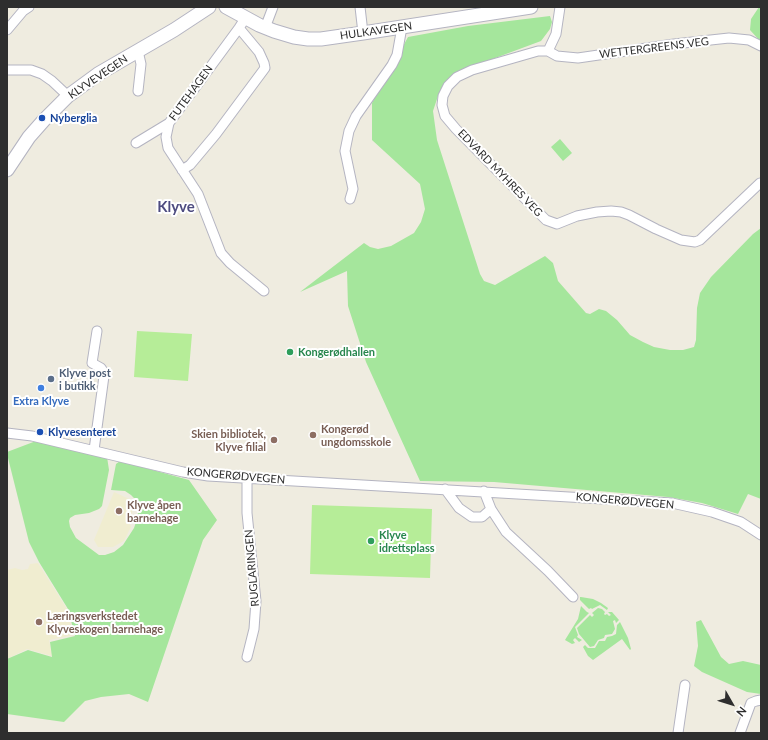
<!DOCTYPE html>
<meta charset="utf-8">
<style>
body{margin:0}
#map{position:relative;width:768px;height:740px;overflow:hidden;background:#efece0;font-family:Lato,sans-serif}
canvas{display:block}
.frame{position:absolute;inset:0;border:8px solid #2e2e2e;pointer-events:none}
.north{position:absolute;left:712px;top:684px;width:40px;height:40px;-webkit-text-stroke:3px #fff;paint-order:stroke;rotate:129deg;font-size:11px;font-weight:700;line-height:16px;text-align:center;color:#2e2e2e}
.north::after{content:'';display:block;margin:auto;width:14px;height:18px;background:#2e2e2e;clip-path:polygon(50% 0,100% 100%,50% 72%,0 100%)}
</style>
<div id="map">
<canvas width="768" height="740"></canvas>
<div class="frame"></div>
<div class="north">N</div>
</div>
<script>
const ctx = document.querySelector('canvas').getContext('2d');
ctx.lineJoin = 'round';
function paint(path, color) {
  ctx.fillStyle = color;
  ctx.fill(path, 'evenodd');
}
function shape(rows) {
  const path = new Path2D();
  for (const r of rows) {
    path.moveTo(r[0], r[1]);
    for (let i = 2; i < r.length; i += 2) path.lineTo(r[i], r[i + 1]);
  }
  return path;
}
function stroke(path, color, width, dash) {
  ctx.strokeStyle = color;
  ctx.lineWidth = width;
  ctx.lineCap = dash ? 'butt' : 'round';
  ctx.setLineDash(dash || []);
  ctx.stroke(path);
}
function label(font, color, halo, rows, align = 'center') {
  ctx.font = font + ' Lato,sans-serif';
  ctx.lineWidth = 4;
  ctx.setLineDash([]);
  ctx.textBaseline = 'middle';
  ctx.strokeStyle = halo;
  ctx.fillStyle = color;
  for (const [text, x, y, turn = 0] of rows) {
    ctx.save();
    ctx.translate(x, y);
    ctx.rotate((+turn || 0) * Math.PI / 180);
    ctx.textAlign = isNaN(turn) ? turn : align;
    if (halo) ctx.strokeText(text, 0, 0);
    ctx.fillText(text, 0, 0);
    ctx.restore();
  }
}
paint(shape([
 [114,492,136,502,129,520,131,527,124,541,113,547,98,547,94,540],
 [38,563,67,609,74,635,49,640,52,656,27,649,7,659,7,570,15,568,22,570,28,569,30,564]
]), '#f0edd0');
paint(shape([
 [759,7,761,7,761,42,750,30,751,19],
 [550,16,552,22,550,29,541,41,463,70,444,86,438,96,433,111,437,140,480,274,484,281,495,285,545,256,553,263,558,281,586,313,590,314,599,309,606,311,617,320,630,335,643,342,654,347,670,350,683,350,694,347,696,340,697,308,700,293,711,277,753,234,761,228,761,499,748,494,738,514,702,503,668,497,494,482,420,481,366,362,348,306,347,271,300,292,364,243,370,247,378,249,391,246,414,233,421,222,425,209,420,184,372,140,372,103,408,37,468,26],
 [560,139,572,153,563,161,551,147],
 [36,441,107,457,109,470,102,506,99,509,89,513,75,515,70,518,69,521,70,527,76,538,99,555,105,555,114,552,123,545,134,528,137,519,139,507,138,502,131,495,125,491,111,490,116,464,120,461,189,480,217,520,203,540,148,702,129,694,101,697,85,701,64,722,7,714,7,659,28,650,52,657,50,642,75,636,68,609,39,562,29,542,7,454,7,452],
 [581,597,593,599,601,603,608,608,607,610,600,605,592,609,591,608,589,609,580,600,580,597],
 [581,606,587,612,585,614,587,612,589,613,575,627,578,635,577,637,582,640,579,642,575,638,573,640,575,643,572,644,565,640,578,619],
 [598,608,602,609,605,612,604,614,605,615,607,614,609,616,611,615,608,612,612,612,619,620,616,623,615,620,613,621,615,629,612,634,605,635,604,638,598,640,594,646,590,647,579,634,577,628,590,615,592,617,594,615,592,613],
 [701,620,721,657,729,664,743,661,761,665,761,694,747,692,702,672,694,666,698,646,696,622],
 [620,622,628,638,631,649,630,650,622,639,593,660,588,656,583,647,585,645,588,648,595,648,599,641,605,641,607,637,612,636,616,634,617,625]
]), '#a5e69c');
paint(shape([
 [137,331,192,334,188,381,134,377],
 [312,505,432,509,430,578,310,574]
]), '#b6ed98');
const street = shape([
 [360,7,363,33],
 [560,7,556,34,548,51,538,51,472,70,457,77,448,86,443,96,442,105,445,116,456,129,546,220,557,224,577,216,597,212,611,211,621,212,629,215,656,229,681,240,695,242,700,240,760,183],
 [246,17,239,28,169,123,166,137,168,148,198,194,221,253,230,263,264,291],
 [265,28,273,7],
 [7,30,23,11,29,7],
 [138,51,141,64,138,91],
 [548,51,557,56,578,58,674,44,729,38,749,40,761,46],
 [7,70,31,70,42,74,52,81,68,96],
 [136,143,169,123],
 [182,170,190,165,216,134,265,68,264,63,259,52,239,28],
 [350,199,353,189,345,151,349,131,356,116,392,65,397,55,402,27],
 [7,433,32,436,183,472,208,476,672,503,712,512,741,522,761,535],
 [94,450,104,376,103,371,101,368,92,363,97,331],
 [445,489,459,508,472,517,482,517,491,509],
 [484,491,491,509,506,532,548,571,573,597],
 [247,657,254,629,256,601,247,513,247,478],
 [678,733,685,685],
 [740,733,751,703,756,701,761,700]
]);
const secondary = shape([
 [226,7,259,25,274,31,294,37,308,39,321,39,363,33,531,7],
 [7,170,29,137,44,120,68,96,98,74,174,30,209,7]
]);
stroke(street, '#b4b4c1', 11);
stroke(secondary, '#b4b4c1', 15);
stroke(street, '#fff', 9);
stroke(secondary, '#fff', 13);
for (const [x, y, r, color] of [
 [42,118,4,"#1a4fb4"],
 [290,352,4,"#2e9e5b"],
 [51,379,4,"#5c6f8a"],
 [41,388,4,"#3f7fe0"],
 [40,432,4,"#1a4fb4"],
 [313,435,4,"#8d6e63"],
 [274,440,4,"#8d6e63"],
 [119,511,4,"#8d6e63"],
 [371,541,4,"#2e9e5b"],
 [39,622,4,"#8d6e63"]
]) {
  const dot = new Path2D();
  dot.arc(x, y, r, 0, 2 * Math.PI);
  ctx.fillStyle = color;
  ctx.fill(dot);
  stroke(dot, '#fff', 1.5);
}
label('11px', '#2e2e2e', '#fff', [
 ["HULKAVEGEN",376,31,-8],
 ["WETTERGREENS VEG",654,48,-7],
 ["KLYVEVEGEN",98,77,-34],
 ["FUTEHAGEN",191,93,-54],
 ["EDVARD MYHRES VEG",500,173,46],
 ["KONGERØDVEGEN",236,476,5],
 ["KONGERØDVEGEN",625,501,5],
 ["RUGLARINGEN",252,568,-95]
]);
label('bold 11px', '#164399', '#fff', [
 ["Nyberglia",50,118],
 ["Klyvesenteret",48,432]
], 'left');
label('bold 11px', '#27864d', '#fff', [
 ["Kongerødhallen",298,352],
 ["Klyve",379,535],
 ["idrettsplass",379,548]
], 'left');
label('bold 11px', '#4e5e75', '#fff', [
 ["Klyve post",59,373],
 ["i butikk",59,386]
], 'left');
label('bold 11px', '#366cbe', '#fff', [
 ["Extra Klyve",41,401]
]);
label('bold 11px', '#785e54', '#fff', [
 ["Kongerød",321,429],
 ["ungdomsskole",321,442],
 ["Skien bibliotek,",266,434,"right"],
 ["Klyve filial",266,447,"right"],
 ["Klyve åpen",127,505],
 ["barnehage",127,518],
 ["Læringsverkstedet",47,616],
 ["Klyveskogen barnehage",47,629]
], 'left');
label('bold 15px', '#4e4c80', '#fff', [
 ["Klyve",176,207]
]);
</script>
